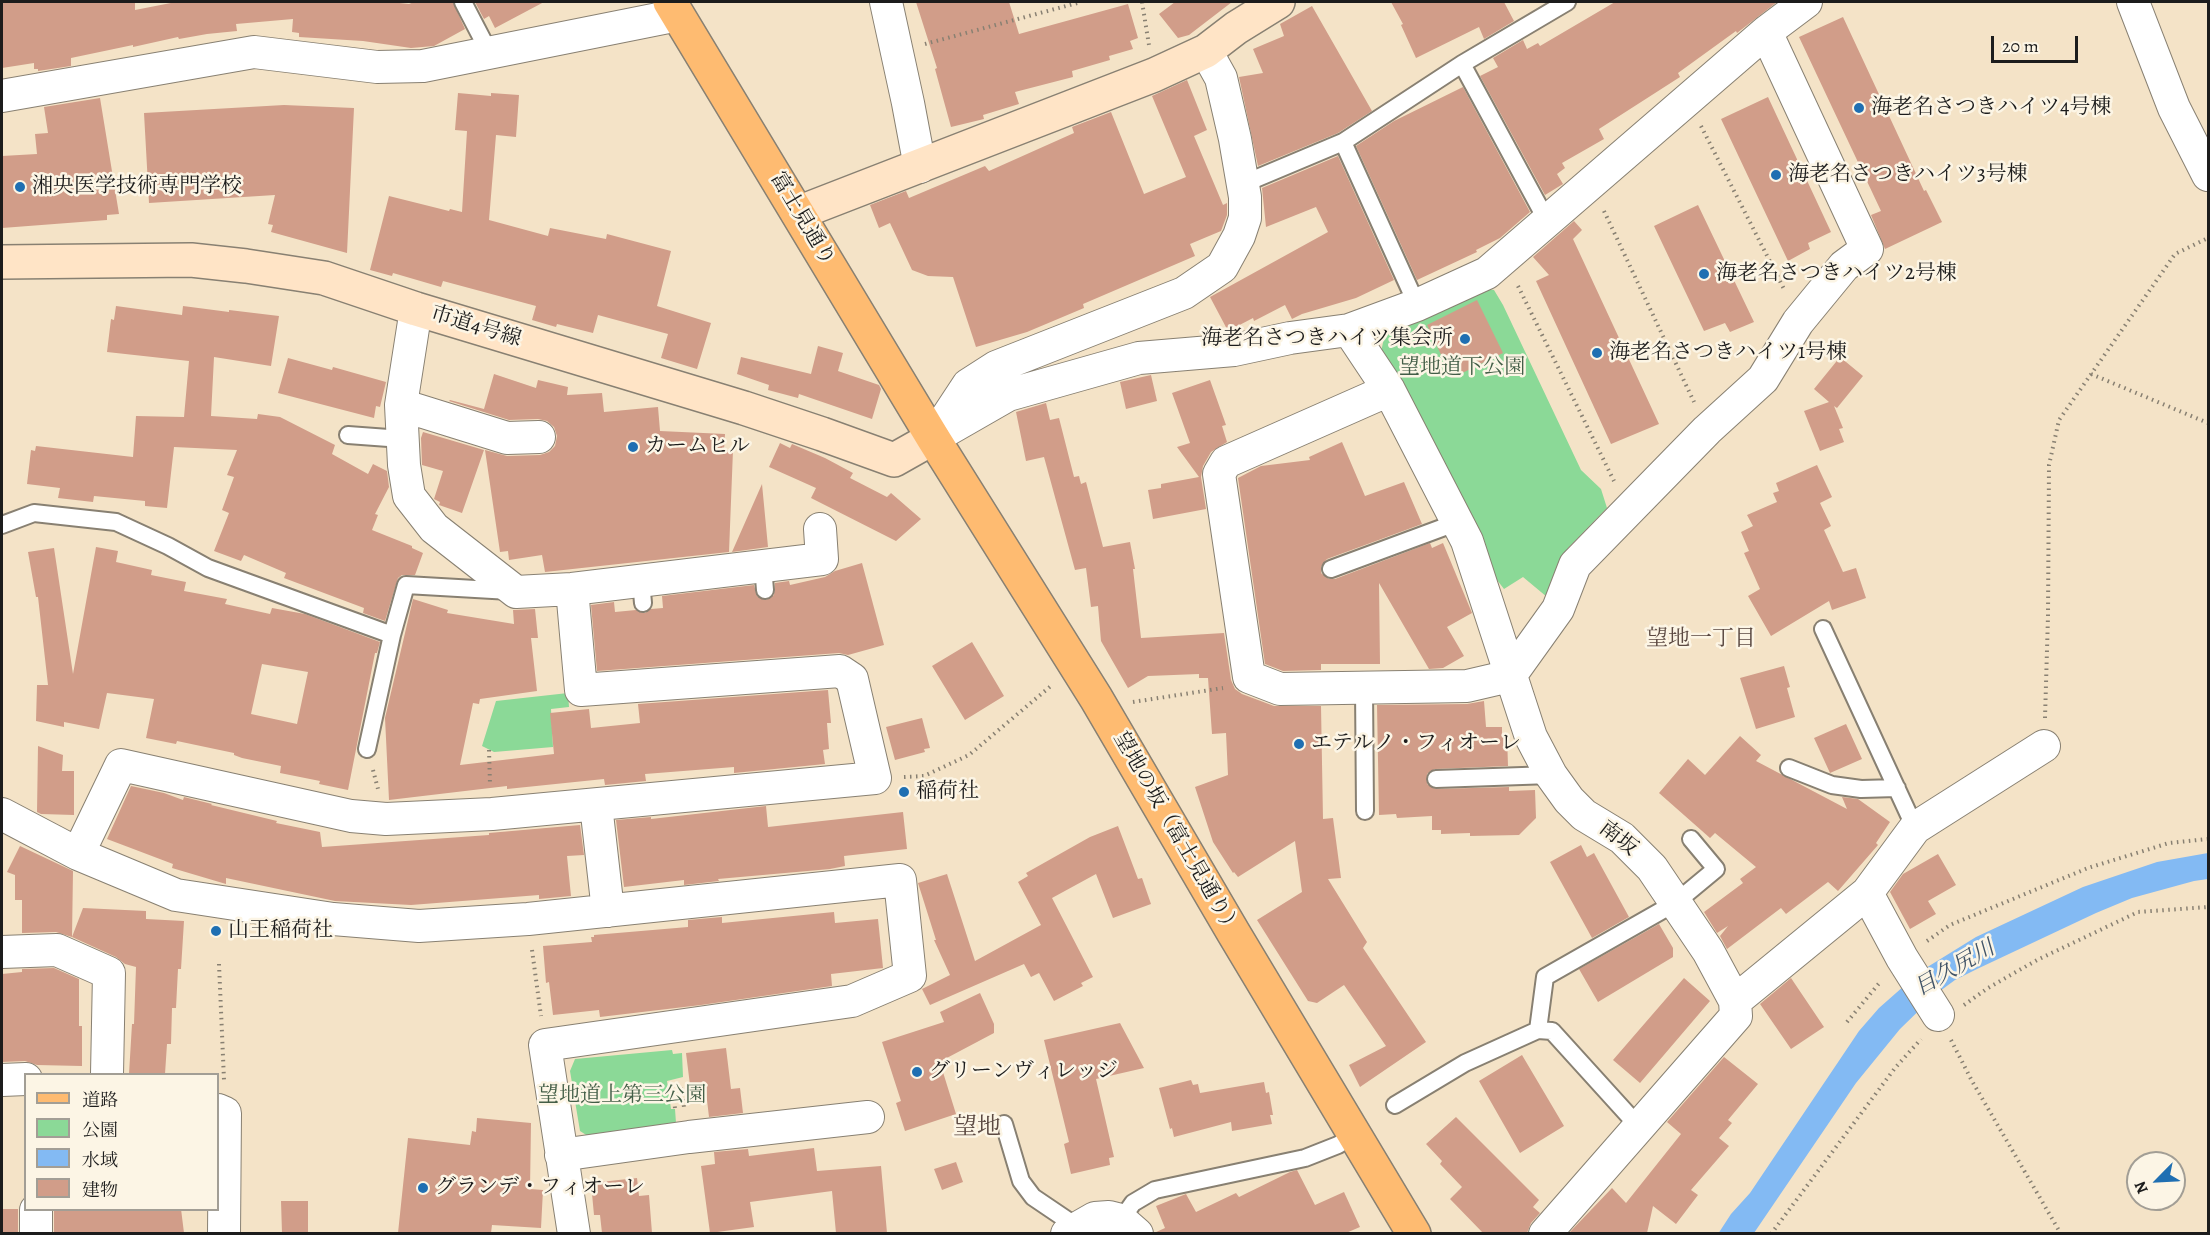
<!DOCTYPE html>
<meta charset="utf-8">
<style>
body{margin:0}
#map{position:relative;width:2210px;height:1235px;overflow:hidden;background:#f4e3c7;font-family:Alegreya,"Noto Serif JP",serif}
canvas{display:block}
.frame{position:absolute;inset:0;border:3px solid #1c1c1c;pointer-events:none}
.legend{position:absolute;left:24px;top:1073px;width:195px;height:138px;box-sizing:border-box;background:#fcf5e5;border:2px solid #a29e95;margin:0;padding:8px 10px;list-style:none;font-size:18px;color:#1c1c1c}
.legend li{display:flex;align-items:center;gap:12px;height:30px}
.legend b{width:30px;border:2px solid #a29e95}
.north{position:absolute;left:2126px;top:1151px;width:60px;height:60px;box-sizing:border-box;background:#fcf5e5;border:2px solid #a29e95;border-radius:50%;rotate:246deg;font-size:16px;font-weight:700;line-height:24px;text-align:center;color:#1c1c1c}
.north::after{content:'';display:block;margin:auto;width:21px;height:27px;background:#1f6fb2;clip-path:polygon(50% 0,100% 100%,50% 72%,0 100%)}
.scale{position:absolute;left:1991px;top:36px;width:87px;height:27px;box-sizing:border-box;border:3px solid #1c1c1c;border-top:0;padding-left:8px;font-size:18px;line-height:21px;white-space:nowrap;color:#1c1c1c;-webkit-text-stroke:4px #fcf5e5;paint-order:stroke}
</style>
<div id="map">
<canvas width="2210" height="1235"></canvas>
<div class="frame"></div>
<ul class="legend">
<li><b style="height:8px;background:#febb71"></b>道路</li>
<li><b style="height:16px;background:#8bd997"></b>公園</li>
<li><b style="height:16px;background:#83baf3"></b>水域</li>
<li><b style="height:16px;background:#d19d89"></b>建物</li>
</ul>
<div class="north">N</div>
<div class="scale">20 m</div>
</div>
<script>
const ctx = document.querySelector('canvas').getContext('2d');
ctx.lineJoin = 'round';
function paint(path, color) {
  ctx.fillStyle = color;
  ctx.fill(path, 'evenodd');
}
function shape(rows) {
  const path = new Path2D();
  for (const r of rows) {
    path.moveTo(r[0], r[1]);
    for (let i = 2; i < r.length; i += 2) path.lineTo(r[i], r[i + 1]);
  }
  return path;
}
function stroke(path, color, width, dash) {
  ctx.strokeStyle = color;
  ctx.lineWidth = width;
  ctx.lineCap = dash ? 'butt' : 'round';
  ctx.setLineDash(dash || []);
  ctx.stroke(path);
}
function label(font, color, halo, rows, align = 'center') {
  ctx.font = font + ' Alegreya,"Noto Serif JP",serif';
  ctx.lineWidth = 5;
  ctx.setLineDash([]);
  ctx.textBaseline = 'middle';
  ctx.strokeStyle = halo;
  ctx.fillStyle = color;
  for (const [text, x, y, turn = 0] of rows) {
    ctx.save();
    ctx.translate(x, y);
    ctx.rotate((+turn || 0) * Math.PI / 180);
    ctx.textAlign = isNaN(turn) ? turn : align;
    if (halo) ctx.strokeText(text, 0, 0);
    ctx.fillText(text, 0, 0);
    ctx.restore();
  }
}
paint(shape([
 [1482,288,1494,290,1503,305,1581,470,1601,489,1607,508,1568,548,1559,565,1547,597,1523,577,1504,589,1490,571,1381,352,1384,338,1394,325],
 [568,693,569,707,551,709,553,747,494,752,482,746,496,701],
 [672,1050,673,1054,682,1053,683,1077,667,1081,671,1109,675,1109,676,1123,594,1140,580,1131,570,1071,575,1059]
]), '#8bd997');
paint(shape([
 [2208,853,2208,879,2194,881,2132,898,2096,913,1977,969,1955,980,1936,994,1900,1029,1856,1083,1754,1233,1718,1234,1731,1214,1750,1193,1859,1031,1879,1008,1921,971,1976,937,2083,887,2157,862]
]), '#83baf3');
paint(shape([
 [2,2,135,2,135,10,176,2,294,2,294,5,294,2,390,2,409,4,414,2,453,2,465,29,434,46,411,48,363,41,299,37,299,33,292,32,293,19,236,24,237,31,207,34,179,39,178,37,133,47,133,45,71,58,71,66,38,71,38,69,34,69,34,63,2,68],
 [475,2,544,2,495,28,489,16,484,19],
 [916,2,1009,2,1019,34,1128,4,1138,38,1130,41,1133,49,1109,56,1110,60,1072,71,1073,77,1015,92,1019,104,983,115,984,119,951,127,935,69,937,68],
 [1175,2,1232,2,1189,35,1178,38,1159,14],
 [1391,2,1504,2,1514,21,1484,39,1479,27,1416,58,1401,25,1403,24],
 [1615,2,1777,2,1737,33,1736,31,1678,73,1680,77,1599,129,1604,139,1562,163,1565,168,1557,174,1563,184,1545,195,1480,76,1498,67,1493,58,1523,40,1527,49,1538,43,1540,46],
 [1312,6,1372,111,1338,133,1258,166,1239,77,1263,73,1253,49,1284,36,1280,24],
 [1843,17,1924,191,1926,190,1942,222,1885,249,1871,215,1881,211,1799,37],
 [1187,80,1207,130,1194,136,1223,205,1227,203,1227,215,1221,231,1190,244,1195,256,1083,304,1084,308,1027,332,976,347,953,277,928,276,912,270,890,223,879,228,870,205,906,191,909,198,985,166,989,171,1074,133,1072,127,1111,112,1144,194,1186,177,1152,96],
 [1463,87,1530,212,1500,238,1476,250,1477,252,1417,280,1356,146,1394,121],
 [458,93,491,96,491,93,519,95,516,137,496,135,489,220,548,236,550,228,606,239,607,234,671,251,657,306,711,323,697,369,661,358,668,334,598,315,593,333,557,324,556,327,532,320,536,306,443,281,441,287,393,273,392,276,370,270,389,196,449,211,450,209,462,212,467,131,455,130],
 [1768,97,1831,232,1808,243,1810,249,1788,261,1721,119],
 [100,98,119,214,107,215,107,220,2,228,2,156,37,154,35,134,48,133,44,107],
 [284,105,354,108,347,253,271,232,273,225,268,224,275,195,149,203,144,113],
 [1338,156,1394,280,1356,298,1302,314,1292,319,1285,305,1254,321,1253,318,1228,331,1210,297,1328,232,1316,207,1266,227,1262,188],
 [1698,205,1754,322,1730,332,1725,323,1704,331,1654,226],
 [1574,221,1582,230,1573,239,1659,424,1611,444,1536,281,1549,275,1533,257],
 [1477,300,1503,353,1452,378,1427,325],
 [116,306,182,315,183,306,229,312,229,310,279,316,271,366,214,357,211,416,257,419,258,414,280,417,335,445,332,454,368,474,373,464,387,471,389,487,375,514,378,515,372,530,412,546,412,548,423,553,415,575,402,575,398,578,385,621,363,613,364,608,284,578,286,573,244,555,241,561,214,551,229,513,222,510,234,477,227,475,237,450,174,447,167,508,145,506,145,501,94,496,93,502,58,498,60,488,27,484,31,450,35,451,36,446,133,457,136,416,184,417,189,361,107,352,111,319,114,320],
 [818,346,843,353,838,371,879,385,881,389,872,419,799,394,798,398,768,390,769,385,737,374,741,357,811,374],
 [1840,357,1863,376,1837,408,1834,406,1843,428,1839,429,1844,442,1820,451,1804,411,1829,402,1814,389],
 [288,358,332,370,333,367,386,382,380,407,376,406,374,418,278,393],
 [494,374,536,388,538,380,568,387,567,395,602,393,604,412,658,407,660,431,725,434,724,450,733,450,729,552,545,572,542,555,509,560,508,551,500,552,485,450,507,456,540,455,549,452,555,446,557,436,554,427,547,421,538,419,509,420,449,401,450,400,484,409],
 [1151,375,1157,401,1126,409,1120,382],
 [1210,380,1226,425,1222,426,1227,442,1211,452,1203,466,1201,477,1206,509,1153,519,1148,490,1161,488,1161,484,1199,477,1177,447,1190,443,1172,393],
 [1046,403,1050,420,1059,418,1074,477,1079,476,1081,484,1086,482,1103,547,1130,542,1135,569,1133,569,1141,638,1224,633,1231,680,1235,689,1242,694,1274,706,1321,706,1323,819,1333,818,1341,878,1328,879,1367,942,1363,948,1426,1042,1360,1087,1349,1065,1386,1046,1344,985,1317,1003,1308,1001,1257,920,1302,892,1295,841,1238,877,1234,872,1233,873,1213,842,1195,787,1228,775,1226,733,1212,734,1208,678,1199,678,1199,674,1148,676,1128,688,1101,641,1098,606,1091,607,1086,568,1075,570,1044,457,1026,461,1016,412],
 [423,432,484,450,462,513,439,505,440,502,434,499,443,471,422,465,421,438],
 [1342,442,1365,496,1404,482,1422,524,1327,559,1321,567,1321,573,1329,579,1335,579,1430,543,1432,548,1443,543,1472,613,1447,627,1464,656,1443,668,1429,669,1379,583,1380,664,1321,664,1321,670,1283,671,1265,664,1238,478,1261,466,1310,460,1309,457],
 [780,443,790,448,792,444,825,458,853,473,850,478,887,497,891,493,921,519,896,541,811,498,816,488,769,467],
 [1817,465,1832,497,1820,503,1831,526,1824,530,1843,572,1856,568,1866,598,1832,610,1829,601,1771,636,1748,596,1760,589,1744,553,1749,551,1741,532,1753,526,1747,515,1777,502,1773,493,1779,491,1776,483],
 [762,484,768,547,732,552],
 [96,547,118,551,116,562,152,570,151,575,186,582,184,591,227,599,225,604,270,614,272,608,305,614,380,642,377,653,375,653,348,790,319,784,320,781,280,773,281,766,242,758,234,755,234,753,177,741,176,744,146,738,154,699,107,693,99,729,64,722,64,727,36,721,37,685,48,685,38,597,36,597,28,552,54,548,73,674],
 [262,664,308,672,297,724,251,714],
 [862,563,884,645,848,655,839,653,597,671,591,605,614,602,615,612,636,610,645,613,651,609,663,608,662,596,754,585,757,596,766,600,774,595,775,583,789,581,790,585,825,577,835,571],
 [413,599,448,610,447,613,514,624,513,610,535,609,538,638,531,638,537,691,480,699,479,704,473,703,460,765,554,754,550,713,589,709,591,728,640,723,638,704,828,690,831,723,827,723,829,749,823,750,825,764,734,773,734,767,645,774,646,781,605,785,604,779,507,789,507,786,389,800,385,718],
 [972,642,1004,696,965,720,932,666],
 [1784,666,1790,687,1787,688,1795,717,1756,729,1740,678],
 [1484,701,1486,727,1502,727,1502,737,1507,736,1508,766,1435,769,1427,774,1427,784,1436,789,1509,787,1509,791,1535,790,1536,818,1519,835,1470,836,1470,833,1441,834,1441,830,1432,830,1432,816,1397,818,1396,814,1379,815,1377,705,1467,704],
 [922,718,930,748,924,749,925,752,895,760,886,727],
 [1846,724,1862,759,1830,773,1814,738],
 [1740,736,1761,755,1756,761,1847,809,1842,797,1858,799,1890,822,1876,843,1878,845,1838,891,1828,882,1786,914,1781,908,1727,949,1720,936,1728,926,1717,933,1704,912,1743,883,1740,879,1756,867,1715,833,1710,838,1659,793,1688,759,1705,775],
 [38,746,63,755,62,771,74,771,74,815,41,814,37,812],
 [131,786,164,793,183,800,184,797,212,804,211,805,277,821,276,823,320,832,322,847,489,835,489,833,580,825,584,855,567,856,571,896,539,899,539,895,411,905,335,901,226,878,226,884,172,868,173,864,107,839],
 [766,806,768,827,903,812,907,849,844,856,845,866,830,869,718,879,719,881,684,885,684,880,624,887,616,820,651,817,651,819],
 [1118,826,1138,879,1142,878,1151,904,1113,918,1096,874,1052,898,1093,977,1081,983,1083,986,1054,1001,1039,973,1031,977,1024,964,930,1005,922,989,950,975,934,940,936,940,918,883,947,874,975,961,1041,925,1018,882,1028,876,1026,873,1090,837],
 [1581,845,1587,857,1594,853,1629,917,1592,938,1550,862],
 [20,846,73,871,72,937,56,932,22,933,22,900,15,900,15,875,7,872],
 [1938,854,1956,885,1928,901,1936,914,1910,929,1890,892,1903,874],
 [83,908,146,911,146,919,184,921,181,969,178,969,176,1008,172,1008,171,1044,167,1044,165,1074,129,1074,132,1024,134,1024,136,967,125,964,116,957,72,937],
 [834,912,835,923,878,919,883,968,831,974,832,986,701,1005,600,1017,599,1010,553,1015,549,982,546,983,543,946,592,942,591,937,594,937,594,935,688,927,688,920,722,917,722,923],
 [1659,924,1673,948,1673,957,1598,1002,1579,969],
 [54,968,79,979,79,1026,82,1026,82,1066,37,1065,25,1061,2,1062,2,974,22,972,22,969],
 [1684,978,1710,1001,1640,1083,1613,1060],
 [1791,978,1824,1027,1791,1049,1760,1004],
 [980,993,994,1024,994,1033,943,1060,946,1067,942,1069,956,1114,905,1131,896,1103,901,1101,882,1042,944,1022,940,1012],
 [1120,1023,1144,1068,1096,1079,1114,1157,1109,1158,1110,1165,1071,1174,1064,1144,1069,1142,1044,1040],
 [726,1048,731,1089,740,1088,743,1113,709,1117,705,1083,690,1085,686,1053],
 [1522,1055,1564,1126,1520,1153,1479,1081],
 [1724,1057,1758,1084,1728,1120,1732,1123,1719,1138,1729,1146,1691,1190,1698,1195,1676,1224,1653,1206,1647,1233,1569,1233,1612,1188,1626,1203,1681,1134,1667,1122],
 [1191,1080,1193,1085,1198,1084,1200,1093,1264,1082,1266,1093,1269,1092,1273,1115,1270,1115,1272,1124,1232,1131,1231,1122,1174,1137,1172,1128,1170,1129,1159,1088],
 [1456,1117,1539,1200,1533,1207,1540,1213,1531,1223,1527,1233,1483,1233,1450,1199,1462,1187,1440,1164,1442,1161,1426,1144],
 [477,1118,531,1123,530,1189,543,1190,541,1228,492,1225,491,1233,398,1233,408,1138,470,1145,472,1131,476,1132],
 [814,1148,817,1171,881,1166,887,1233,836,1233,832,1191,750,1202,754,1227,710,1233,701,1166,715,1164,714,1152,748,1149,749,1156],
 [956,1162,963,1182,942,1190,934,1169],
 [1297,1170,1315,1205,1344,1192,1360,1227,1346,1233,1154,1233,1165,1228,1156,1206,1186,1194,1196,1212,1236,1193,1239,1197,1290,1172],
 [637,1178,639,1196,649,1195,652,1233,602,1233,600,1215,594,1215,591,1183],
 [281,1201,308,1201,308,1233,282,1233],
 [2,1209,18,1209,18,1233,2,1233],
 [54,1209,181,1209,184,1233,54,1233]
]), '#d19d89');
const lane = shape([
 [463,2,489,52],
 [1462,64,1547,221],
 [1343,142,1417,305],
 [1243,184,1343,142,1462,64,1567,2],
 [348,435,402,439],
 [2,525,34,513,116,522,168,546,208,568,392,635],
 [763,566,765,590],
 [1331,569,1458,522],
 [641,581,643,603],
 [1823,629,1915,828],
 [1364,688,1365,811],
 [367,749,392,635,406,585,510,591],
 [1789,768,1832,785,1861,789,1897,788],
 [1436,779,1551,775],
 [1538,1030,1552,1031,1640,1128],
 [1395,1105,1465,1063,1538,1030,1545,977,1675,903,1716,869,1691,839],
 [1004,1124,1021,1181,1033,1197,1067,1220,1072,1230],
 [1121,1220,1133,1203,1155,1190,1305,1158,1338,1145,1354,1135]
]);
const street = shape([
 [886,2,908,103,920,167],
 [2133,2,2174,108,2208,175],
 [1766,32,1806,2],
 [2,96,254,52,377,67,423,66,678,15],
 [416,309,401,405,404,465,409,496,434,528,516,592,572,589,822,559,820,529],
 [1349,330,1389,390,1467,541,1531,737,1551,775,1569,800,1584,815,1622,838,1652,868,1708,951,1735,1001],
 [401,405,507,438,539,437],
 [937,432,968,385,996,367,1184,293,1222,267,1239,236,1245,218,1245,197,1235,139,1221,78,1206,51],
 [933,438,1008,395,1139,358,1234,350,1290,338,1349,330,1417,305,1487,273,1766,32,1867,249,1844,266,1798,322,1763,379,1707,430,1575,565,1558,609,1510,676,1467,686,1280,689,1249,677,1219,474,1226,462,1389,390],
 [596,805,608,911],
 [2,814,78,854,176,895,333,919,419,926,528,919,900,880,910,976,852,1001,545,1045,574,1234],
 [78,854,121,765,351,816,386,819,492,814,875,778,852,679,840,671,581,690,572,589],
 [1867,893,1902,958,1938,1015],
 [2,952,57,950,109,973,107,1074],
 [2,1080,26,1079],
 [218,1110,225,1113,224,1234],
 [561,1155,689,1137,868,1117],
 [36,1210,36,1234],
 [1067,1234,1095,1218,1109,1217,1121,1220,1137,1234],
 [1545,1234,1736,1016,1735,1001,1867,893,1915,828,2044,746]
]);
const secondary = shape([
 [798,213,1154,75,1206,51,1236,28,1278,2],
 [2,262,191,260,246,266,324,278,416,309,744,408,822,434,894,460,933,438]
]);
const primary = shape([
 [670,2,933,438,1096,698,1233,932,1414,1234]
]);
stroke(lane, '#888072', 20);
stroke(street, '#888072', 34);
stroke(secondary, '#888072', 36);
stroke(primary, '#888072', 36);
stroke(shape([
 [1142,2,1149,45],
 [925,44,1081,2],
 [1701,126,1785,291],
 [1604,211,1694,402],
 [1518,286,1614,481],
 [2091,374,2208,423],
 [1133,702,1223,688],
 [2045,718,2048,616,2049,465,2059,420,2175,254,2208,238],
 [489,750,490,784],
 [373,770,378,789],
 [904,777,924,776,969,755,1052,685],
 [1927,941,1950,925,2088,868,2169,843,2208,839],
 [532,950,541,1016],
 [219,964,224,1080],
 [1964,1005,1988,988,2037,960,2138,912,2208,907],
 [1847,1022,1881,981],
 [1951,1040,1972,1081,2061,1234],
 [675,1108,671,1085,680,1084,684,1107],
 [1771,1234,1895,1068,1921,1039]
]), '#888072', 4, [1.5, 4.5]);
stroke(lane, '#fff', 16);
stroke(street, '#fff', 32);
stroke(secondary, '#ffe4c6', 33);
stroke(primary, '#febb71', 33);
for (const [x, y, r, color] of [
 [1859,108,6,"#1f6fb2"],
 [1776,175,6,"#1f6fb2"],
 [20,187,6,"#1f6fb2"],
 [1704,274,6,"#1f6fb2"],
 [1465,339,6,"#1f6fb2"],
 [1597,353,6,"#1f6fb2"],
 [633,447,6,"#1f6fb2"],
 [1299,744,6,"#1f6fb2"],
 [904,792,6,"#1f6fb2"],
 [216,931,6,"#1f6fb2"],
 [917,1072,6,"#1f6fb2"],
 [423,1188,6,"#1f6fb2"]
]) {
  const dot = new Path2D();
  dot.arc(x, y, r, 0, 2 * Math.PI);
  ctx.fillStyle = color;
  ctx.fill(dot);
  stroke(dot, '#fcf5e5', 2);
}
label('21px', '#1c1c1c', '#fcf5e5', [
 ["海老名さつきハイツ4号棟",1871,108],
 ["海老名さつきハイツ3号棟",1788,175],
 ["湘央医学技術専門学校",32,187],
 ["海老名さつきハイツ2号棟",1716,274],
 ["海老名さつきハイツ集会所",1453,339,"right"],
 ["海老名さつきハイツ1号棟",1609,353],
 ["カームヒル",645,447],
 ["エテルノ・フィオーレ",1311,744],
 ["稲荷社",916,792],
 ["山王稲荷社",228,931],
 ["グリーンヴィレッジ",929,1072],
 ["グランデ・フィオーレ",435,1188]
], 'left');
label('21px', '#1c1c1c', '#fcf5e5', [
 ["富士見通り",802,219,59],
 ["市道4号線",476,327,17],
 ["望地の坂（富士見通り）",1176,834,60],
 ["南坂",1618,839,38]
]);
label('21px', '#435e47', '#fcf5e5', [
 ["望地道下公園",1462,368],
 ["望地道上第三公園",622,1096]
]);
label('22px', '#5b4942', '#fcf5e5', [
 ["望地一丁目",1701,640]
]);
label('italic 22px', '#405367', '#fcf5e5', [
 ["目久尻川",1955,969,-30]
]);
label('24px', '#5b4942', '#fcf5e5', [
 ["望地",977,1128]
]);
</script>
